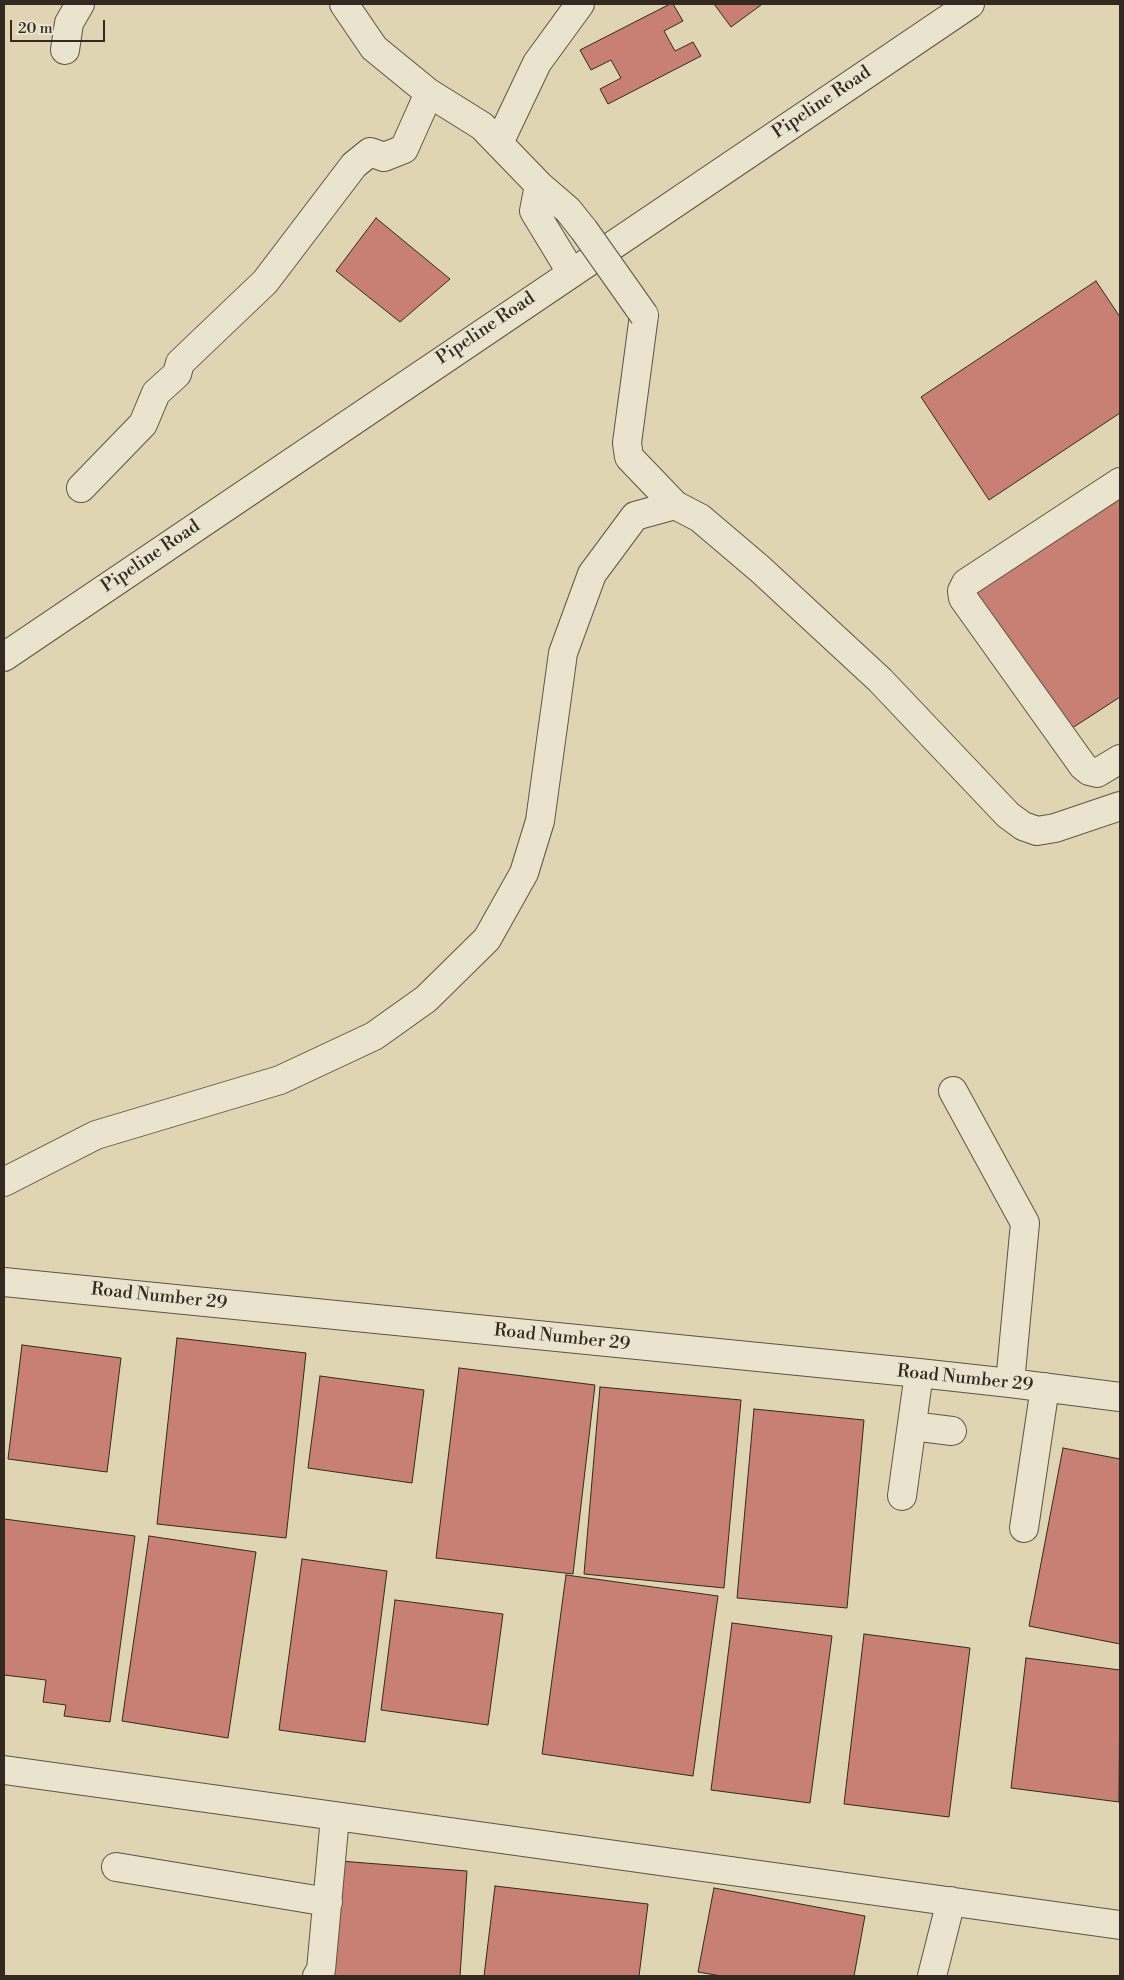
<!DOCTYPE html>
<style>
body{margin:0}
#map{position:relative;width:1124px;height:1980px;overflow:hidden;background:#dfd5b3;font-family:"Libre Bodoni",serif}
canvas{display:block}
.frame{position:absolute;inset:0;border:5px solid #332921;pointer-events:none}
.scale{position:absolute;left:10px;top:20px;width:95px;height:22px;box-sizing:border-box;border:2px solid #332921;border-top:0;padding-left:6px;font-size:15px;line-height:18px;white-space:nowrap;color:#332921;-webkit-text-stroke:4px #eae4ce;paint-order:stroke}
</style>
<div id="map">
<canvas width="1124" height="1980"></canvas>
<div class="frame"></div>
<div class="scale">20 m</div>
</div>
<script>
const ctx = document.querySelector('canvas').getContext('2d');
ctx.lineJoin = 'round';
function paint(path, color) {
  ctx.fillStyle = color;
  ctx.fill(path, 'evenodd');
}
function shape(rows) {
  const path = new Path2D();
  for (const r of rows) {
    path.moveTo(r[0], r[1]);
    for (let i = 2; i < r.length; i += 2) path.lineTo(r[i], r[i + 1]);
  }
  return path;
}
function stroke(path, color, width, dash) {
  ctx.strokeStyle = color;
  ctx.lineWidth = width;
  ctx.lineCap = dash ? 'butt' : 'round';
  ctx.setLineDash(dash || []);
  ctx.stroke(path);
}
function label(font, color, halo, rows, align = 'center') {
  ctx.font = font + ' "Libre Bodoni",serif';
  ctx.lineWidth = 4.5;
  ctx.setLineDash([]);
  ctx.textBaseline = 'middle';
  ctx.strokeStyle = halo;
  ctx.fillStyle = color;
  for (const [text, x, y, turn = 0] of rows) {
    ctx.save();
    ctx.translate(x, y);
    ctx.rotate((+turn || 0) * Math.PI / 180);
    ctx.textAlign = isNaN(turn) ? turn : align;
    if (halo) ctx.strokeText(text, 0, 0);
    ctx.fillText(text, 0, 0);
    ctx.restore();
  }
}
const building = shape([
 [670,4,673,4,683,21,664,31,675,51,693,42,701,56,608,104,600,89,621,78,611,60,591,70,580,50,670,4],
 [714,4,760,4,761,5,731,27,714,4],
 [376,218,450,279,400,322,336,271,376,218],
 [1096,281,1120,317,1120,413,989,500,921,397,1096,281],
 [1120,496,1120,697,1063,734,971,593,1120,496],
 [177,1338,306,1353,286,1538,157,1524,177,1338],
 [22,1345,121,1358,107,1472,8,1459,22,1345],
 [459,1368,595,1385,573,1574,436,1558,459,1368],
 [320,1376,424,1390,412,1483,308,1468,320,1376],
 [600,1387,741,1400,724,1588,584,1574,600,1387],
 [754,1409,864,1420,847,1608,737,1598,754,1409],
 [1063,1448,1120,1459,1120,1644,1029,1626,1063,1448],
 [4,1519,135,1536,110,1722,64,1716,66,1705,43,1702,46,1680,4,1675,4,1519],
 [149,1536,256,1552,228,1738,122,1721,149,1536],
 [302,1559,387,1571,365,1742,279,1730,302,1559],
 [566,1575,718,1596,693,1776,542,1754,566,1575],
 [395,1600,503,1614,488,1725,381,1710,395,1600],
 [732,1623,832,1636,810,1803,711,1790,732,1623],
 [864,1634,970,1648,949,1817,844,1804,864,1634],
 [1026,1658,1120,1670,1119,1802,1011,1788,1026,1658],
 [340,1861,467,1871,460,1976,332,1976,340,1861],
 [495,1886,648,1904,639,1976,484,1976,495,1886],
 [714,1888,865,1916,854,1976,721,1976,698,1972,714,1888]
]);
paint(building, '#c87f74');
stroke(building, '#332921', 1);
const minor = shape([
 [344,4,374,48,429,93,482,126,539,185,568,210,584,230],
 [65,50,69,23,80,4],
 [499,143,537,63,580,4],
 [539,185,534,211,571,272],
 [644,315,627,443,629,457,675,505],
 [1120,482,966,583,962,591,963,598,1083,766,1089,771,1097,773,1120,759],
 [81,488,143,424,156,393,177,374,180,363,265,282,354,165,370,152,384,157,404,149,429,93],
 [4,657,970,4],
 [953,1091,1025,1223,1010,1383],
 [4,1182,96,1135,280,1080,374,1036,426,999,487,939,524,873,540,821,563,653,592,574,635,516,675,505,700,518,760,569,880,680,1008,815,1023,826,1037,831,1055,828,1120,806],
 [4,1282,919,1373,1010,1383,1120,1397],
 [912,1426,952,1431],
 [902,1496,919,1373],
 [1024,1528,1045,1387],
 [4,1770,1120,1925],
 [116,1867,328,1902],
 [317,1976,321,1970,335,1817],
 [932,1976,951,1901]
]);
stroke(minor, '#5e5446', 30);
stroke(minor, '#eae4ce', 28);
const minorBridge = shape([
 [584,230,644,315]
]);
stroke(minorBridge, '#5e5446', 30, []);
stroke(minorBridge, '#eae4ce', 28);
label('18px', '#332921', '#eae4ce', [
 ["Pipeline Road",822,103,-34],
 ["Pipeline Road",486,329,-34],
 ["Pipeline Road",151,557,-34],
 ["Road Number 29",159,1297,6],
 ["Road Number 29",562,1338,6],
 ["Road Number 29",965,1379,6]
]);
</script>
